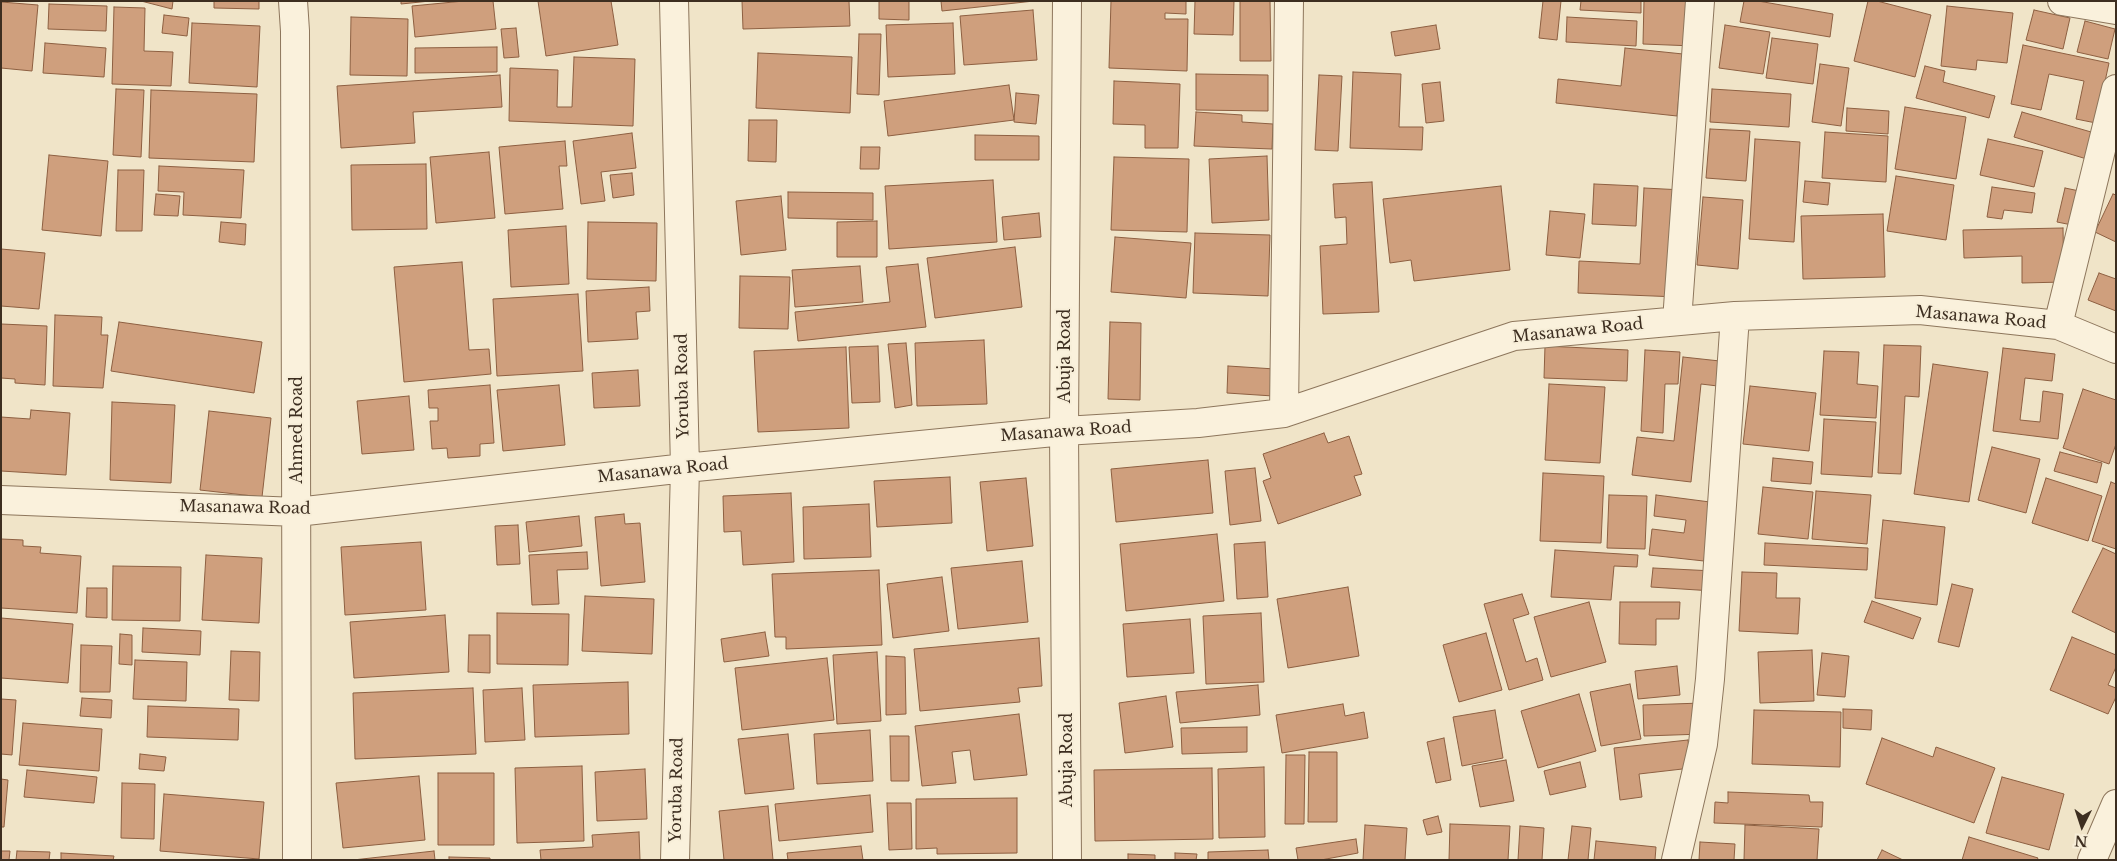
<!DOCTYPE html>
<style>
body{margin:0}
#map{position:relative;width:2117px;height:861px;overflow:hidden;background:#f0e4c8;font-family:"Libre Baskerville",serif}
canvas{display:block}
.frame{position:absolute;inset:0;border:2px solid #3d2e20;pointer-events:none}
.north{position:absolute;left:2057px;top:801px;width:50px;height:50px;-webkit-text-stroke:4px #f7eed8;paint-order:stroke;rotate:184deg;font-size:14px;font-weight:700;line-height:20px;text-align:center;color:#3d2e20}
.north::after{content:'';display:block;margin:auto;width:18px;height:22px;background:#3d2e20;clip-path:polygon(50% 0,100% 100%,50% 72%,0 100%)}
</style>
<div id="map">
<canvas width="2117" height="861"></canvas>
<div class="frame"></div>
<div class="north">N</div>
</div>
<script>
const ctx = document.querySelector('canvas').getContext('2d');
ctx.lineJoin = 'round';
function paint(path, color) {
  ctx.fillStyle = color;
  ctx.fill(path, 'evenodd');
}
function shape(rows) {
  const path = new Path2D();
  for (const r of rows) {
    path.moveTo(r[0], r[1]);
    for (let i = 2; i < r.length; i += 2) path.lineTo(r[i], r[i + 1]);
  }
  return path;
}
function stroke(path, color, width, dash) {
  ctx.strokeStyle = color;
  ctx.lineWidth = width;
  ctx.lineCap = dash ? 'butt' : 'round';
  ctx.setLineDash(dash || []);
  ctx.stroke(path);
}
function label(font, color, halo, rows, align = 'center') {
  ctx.font = font + ' "Libre Baskerville",serif';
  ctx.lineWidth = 4;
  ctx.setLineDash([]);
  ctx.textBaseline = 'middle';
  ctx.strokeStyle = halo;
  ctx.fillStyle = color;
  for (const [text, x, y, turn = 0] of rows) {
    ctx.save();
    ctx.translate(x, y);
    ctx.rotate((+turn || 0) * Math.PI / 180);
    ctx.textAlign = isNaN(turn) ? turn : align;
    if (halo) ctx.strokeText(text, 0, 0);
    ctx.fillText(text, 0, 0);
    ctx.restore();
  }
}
const building = shape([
 [141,1,173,1,172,9,141,1],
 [214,1,259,1,259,9,214,8,214,1],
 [401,1,430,1,401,4,401,1],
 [464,1,493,1,496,29,415,37,412,6,464,1],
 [538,1,611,1,618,45,546,56,538,1],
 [742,1,849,1,850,26,743,29,742,1],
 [879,1,909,1,909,20,879,19,879,1],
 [941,1,1034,1,942,11,941,1],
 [1111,1,1186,1,1186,14,1165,13,1165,19,1188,19,1187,71,1109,68,1111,1],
 [1195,1,1234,1,1233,35,1194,34,1195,1],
 [1240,1,1270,1,1271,61,1240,61,1240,1],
 [1543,1,1561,1,1557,40,1539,38,1543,1],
 [1581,1,1641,1,1641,13,1580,10,1581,1],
 [1644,1,1695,1,1694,46,1643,44,1644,1],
 [1744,1,1758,1,1833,14,1830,37,1740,22,1744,1],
 [1868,1,1877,1,1931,15,1915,77,1854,61,1868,1],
 [1,2,38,5,32,71,1,68,1,2],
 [49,4,107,6,106,31,48,29,49,4],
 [1947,6,2013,13,2007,63,1977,60,1976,70,1941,66,1947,6],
 [114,7,145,8,144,51,173,52,171,86,112,84,114,7],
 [1033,10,1037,60,964,65,960,16,1033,10],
 [2034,10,2070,18,2063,49,2026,40,2034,10],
 [164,15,189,18,187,36,162,33,164,15],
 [351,17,408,19,407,76,350,75,351,17],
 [1567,17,1637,21,1636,46,1566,42,1567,17],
 [2085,21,2115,29,2108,59,2077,52,2085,21],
 [192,23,260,26,257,87,189,83,192,23],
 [953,23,955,74,888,77,886,25,953,23],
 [1436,25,1440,49,1395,56,1391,32,1436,25],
 [1725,25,1770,32,1763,74,1719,68,1725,25],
 [516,28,519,57,504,58,501,29,516,28],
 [859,34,881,34,879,95,857,94,859,34],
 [1772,38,1818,44,1813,84,1766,78,1772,38],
 [45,43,106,48,104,77,43,73,45,43],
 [2023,45,2109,63,2096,123,2076,119,2084,81,2049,74,2041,110,2011,104,2023,45],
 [497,47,497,72,415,73,415,48,497,47],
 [1625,48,1683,54,1677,116,1556,103,1558,79,1621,86,1625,48],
 [758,53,852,57,850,113,756,108,758,53],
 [574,57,635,59,633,126,509,121,510,68,558,70,557,107,572,107,574,57],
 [1820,64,1849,68,1841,126,1812,122,1820,64],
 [1925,66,1945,71,1943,82,1995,96,1989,118,1916,98,1925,66],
 [1353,72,1401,74,1399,127,1423,127,1422,150,1350,148,1353,72],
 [1196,74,1268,75,1268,111,1196,110,1196,74],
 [500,75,502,107,413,112,415,143,341,148,337,86,500,75],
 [1319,75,1342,76,1338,151,1315,150,1319,75],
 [1114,81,1180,84,1178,148,1145,148,1145,125,1113,124,1114,81],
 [1440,82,1444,121,1426,123,1422,84,1440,82],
 [1009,85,1014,120,888,136,884,101,1009,85],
 [116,89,144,90,141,157,113,155,116,89],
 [1712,89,1791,94,1789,127,1710,122,1712,89],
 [151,90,257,94,254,162,149,158,151,90],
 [1016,93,1039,95,1036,124,1014,122,1016,93],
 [1905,107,1966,117,1956,179,1895,169,1905,107],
 [1847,108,1889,111,1888,134,1846,131,1847,108],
 [1196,112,1242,115,1242,122,1273,124,1272,149,1194,146,1196,112],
 [2022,112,2098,134,2090,160,2014,137,2022,112],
 [749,120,777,120,776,162,748,161,749,120],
 [1710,129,1750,131,1746,181,1706,178,1710,129],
 [1825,132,1888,136,1886,182,1822,178,1825,132],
 [632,133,636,168,601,172,605,201,581,204,573,141,632,133],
 [975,135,1039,136,1039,160,975,160,975,135],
 [1755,139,1800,142,1794,242,1749,239,1755,139],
 [1988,139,2043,151,2034,187,1980,175,1988,139],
 [565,141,567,166,559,166,563,209,505,214,499,147,565,141],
 [861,147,880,147,879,169,860,169,861,147],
 [489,152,495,218,436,223,430,157,489,152],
 [49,155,108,161,101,236,42,230,49,155],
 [1267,156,1269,220,1212,223,1209,159,1267,156],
 [1114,157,1189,159,1187,232,1111,230,1114,157],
 [426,164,427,229,352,230,351,165,426,164],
 [159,166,244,170,241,218,183,215,184,192,158,191,159,166],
 [118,170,144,170,142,231,116,231,118,170],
 [632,173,634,195,613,198,610,175,632,173],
 [1896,176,1954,185,1946,240,1887,231,1896,176],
 [993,180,997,242,889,249,885,186,993,180],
 [1805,181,1830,183,1828,205,1803,202,1805,181],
 [1372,182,1379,312,1323,314,1320,246,1347,244,1346,217,1335,218,1333,184,1372,182],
 [1594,184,1638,186,1636,226,1592,224,1594,184],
 [1501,186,1510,270,1414,281,1411,260,1390,263,1383,199,1501,186],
 [1992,187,2035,193,2032,213,2004,210,2002,219,1987,217,1992,187],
 [1644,188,1683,190,1678,297,1578,293,1579,261,1640,264,1644,188],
 [2065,188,2084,192,2077,226,2057,222,2065,188],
 [788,192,873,193,873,220,788,218,788,192],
 [156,194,180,196,178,216,154,215,156,194],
 [2113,194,2116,195,2116,242,2095,232,2113,194],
 [781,196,786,250,741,255,736,201,781,196],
 [1703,197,1743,200,1738,269,1697,265,1703,197],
 [1550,211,1585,214,1580,258,1546,255,1550,211],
 [1039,213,1041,237,1004,240,1002,217,1039,213],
 [1883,214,1885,277,1803,279,1801,216,1883,214],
 [877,221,877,257,837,257,837,222,877,221],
 [221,222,246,224,245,245,219,242,221,222],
 [588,222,657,223,656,281,587,279,588,222],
 [566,226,569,284,511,287,508,230,566,226],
 [2063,228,2064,282,2022,283,2022,256,1964,258,1963,230,2063,228],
 [1195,233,1270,235,1268,296,1193,293,1195,233],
 [1115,237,1191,243,1186,298,1111,292,1115,237],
 [1015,247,1022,307,935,318,927,258,1015,247],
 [1,249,45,253,39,309,1,306,1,249],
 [462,262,469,350,489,349,491,374,404,382,394,267,462,262],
 [918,264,926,327,798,341,795,312,890,302,886,267,918,264],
 [860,266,863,302,795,307,792,270,860,266],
 [2099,273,2116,279,2116,311,2088,300,2099,273],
 [740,276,790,277,788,329,739,328,740,276],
 [649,287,650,311,636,312,638,339,588,342,586,291,649,287],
 [578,294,583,371,497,376,493,299,578,294],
 [55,315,102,317,101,335,108,335,103,388,53,386,55,315],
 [119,322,262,342,254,393,111,371,119,322],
 [1110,322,1141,323,1140,400,1108,399,1110,322],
 [1,324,47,326,45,385,15,383,15,379,1,378,1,324],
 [984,340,987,404,917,406,915,343,984,340],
 [906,343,912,405,895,408,888,344,906,343],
 [1884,345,1921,346,1919,397,1905,396,1901,474,1878,473,1884,345],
 [878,346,880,402,852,403,849,347,878,346],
 [1545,346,1628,350,1627,381,1544,378,1545,346],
 [846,347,849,428,758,432,754,351,846,347],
 [2003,348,2055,354,2052,381,2025,378,2020,420,2040,422,2043,391,2063,394,2058,439,1993,431,2003,348],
 [1645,350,1680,352,1678,384,1665,384,1663,433,1641,431,1645,350],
 [1824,351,1859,352,1857,384,1878,386,1876,418,1820,415,1824,351],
 [1683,357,1729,362,1726,387,1701,384,1691,482,1632,475,1637,437,1674,441,1683,357],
 [1933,364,1988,372,1969,502,1914,494,1933,364],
 [1228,366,1275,369,1273,396,1227,393,1228,366],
 [638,370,640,406,594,408,592,373,638,370],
 [1549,384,1605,387,1600,463,1545,460,1549,384],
 [490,385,494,443,480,444,480,456,448,458,447,448,432,449,430,421,438,421,438,408,429,408,428,390,490,385],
 [559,385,565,445,503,451,497,390,559,385],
 [1750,386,1816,393,1809,451,1743,444,1750,386],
 [2083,389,2116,400,2116,444,2109,464,2063,448,2083,389],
 [409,396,414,450,362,454,357,401,409,396],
 [112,402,175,405,171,483,110,480,112,402],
 [31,410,70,413,66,475,1,471,1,417,30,419,31,410],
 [209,411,271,418,262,497,200,490,209,411],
 [1824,419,1876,422,1872,477,1821,474,1824,419],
 [1324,433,1328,443,1349,436,1362,474,1354,476,1361,495,1278,524,1263,481,1271,478,1263,454,1324,433],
 [1992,447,2040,459,2026,513,1978,500,1992,447],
 [2060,452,2102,463,2097,483,2054,471,2060,452],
 [1773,458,1813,462,1811,484,1771,481,1773,458],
 [1208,460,1213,513,1116,522,1111,469,1208,460],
 [1255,468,1261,521,1230,525,1225,471,1255,468],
 [1543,473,1604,476,1601,543,1540,541,1543,473],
 [950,477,952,523,877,527,874,481,950,477],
 [1026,478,1033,546,987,551,980,482,1026,478],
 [2046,478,2102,496,2088,541,2032,523,2046,478],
 [2111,482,2116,484,2116,549,2092,541,2111,482],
 [1763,487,1813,492,1808,539,1758,534,1763,487],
 [1816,491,1871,495,1867,544,1812,539,1816,491],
 [791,493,794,562,743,565,741,531,724,532,723,496,791,493],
 [1609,495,1647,496,1645,549,1607,548,1609,495],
 [1656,495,1710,502,1704,561,1649,555,1652,529,1684,533,1686,520,1654,516,1656,495],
 [869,504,871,557,804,559,803,507,869,504],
 [624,514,625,524,640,523,645,582,601,586,595,517,624,514],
 [579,516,582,546,529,552,526,522,579,516],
 [1883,520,1945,527,1937,605,1875,598,1883,520],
 [518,525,520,564,497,565,495,526,518,525],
 [1217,534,1224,601,1126,611,1120,544,1217,534],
 [1,539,23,540,23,546,41,547,40,553,81,556,77,613,1,608,1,539],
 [421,542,426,610,345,615,341,547,421,542],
 [1265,542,1268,597,1237,599,1234,544,1265,542],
 [1765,543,1868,548,1867,570,1764,565,1765,543],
 [2103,548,2116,554,2116,633,2072,612,2103,548],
 [1555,550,1638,555,1637,567,1614,566,1611,600,1551,597,1555,550],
 [587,552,588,569,557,570,559,604,532,605,529,555,587,552],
 [206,555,262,558,259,623,202,620,206,555],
 [1022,561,1028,622,958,629,951,568,1022,561],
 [113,566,181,567,180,621,112,620,113,566],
 [1653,568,1714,571,1713,591,1651,587,1653,568],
 [879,570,882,645,786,649,786,637,775,637,772,574,879,570],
 [1742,572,1777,573,1776,598,1800,598,1798,634,1739,631,1742,572],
 [942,577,949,631,893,638,887,584,942,577],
 [1952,584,1973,589,1959,647,1938,642,1952,584],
 [1348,587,1359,656,1288,668,1277,599,1348,587],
 [87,588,107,588,107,618,86,617,87,588],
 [1522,594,1529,614,1513,619,1526,662,1537,658,1543,680,1509,690,1484,604,1522,594],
 [585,596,654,599,652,654,582,651,585,596],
 [1872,601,1921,618,1913,639,1864,622,1872,601],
 [1589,602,1606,662,1551,677,1534,617,1589,602],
 [1620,602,1680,602,1679,619,1656,619,1656,645,1619,644,1620,602],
 [497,613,569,614,568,665,497,664,497,613],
 [1261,613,1264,682,1206,684,1203,616,1261,613],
 [445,615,449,672,354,678,350,622,445,615],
 [1,618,73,624,68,683,1,678,1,618],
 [1190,619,1194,673,1127,677,1123,624,1190,619],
 [143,628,201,631,200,655,142,652,143,628],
 [765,632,769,656,724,662,721,639,765,632],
 [1486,633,1502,690,1459,702,1443,645,1486,633],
 [120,634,132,635,132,665,119,664,120,634],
 [469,635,490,635,490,673,468,672,469,635],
 [2072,637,2116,655,2116,667,2108,685,2116,688,2116,697,2108,714,2050,690,2072,637],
 [1039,638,1042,686,1018,688,1020,702,920,711,914,649,1039,638],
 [81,645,112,646,110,692,80,692,81,645],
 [1812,650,1814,701,1760,703,1758,652,1812,650],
 [231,651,260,652,259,701,229,700,231,651],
 [877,652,881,721,837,724,833,655,877,652],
 [1822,653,1849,656,1845,697,1817,695,1822,653],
 [886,656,905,657,906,714,886,715,886,656],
 [827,658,834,720,742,730,735,668,827,658],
 [135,660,187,662,186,701,133,699,135,660],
 [1677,666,1680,695,1638,699,1635,671,1677,666],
 [628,682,629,734,535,737,533,685,628,682],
 [1630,684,1641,739,1601,746,1590,692,1630,684],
 [1258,685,1260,715,1180,723,1176,692,1258,685],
 [473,688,476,754,355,759,353,693,473,688],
 [522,688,525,740,485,742,483,690,522,688],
 [1579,694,1596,751,1538,768,1521,711,1579,694],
 [1166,696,1173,747,1125,753,1119,703,1166,696],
 [82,698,112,700,111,718,80,716,82,698],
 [1,699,16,700,12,755,1,754,1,699],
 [1702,703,1703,734,1644,736,1643,705,1702,703],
 [1343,704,1345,716,1364,712,1368,738,1282,753,1276,715,1343,704],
 [148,706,239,709,238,740,147,737,148,706],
 [1843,709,1872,710,1871,730,1843,728,1843,709],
 [1495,710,1503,758,1462,766,1453,717,1495,710],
 [1754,710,1841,712,1840,767,1752,764,1754,710],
 [1019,714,1027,775,974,780,970,750,952,752,956,783,922,786,915,726,1019,714],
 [23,723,102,729,99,771,19,765,23,723],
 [1247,727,1247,752,1182,754,1181,728,1247,727],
 [870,730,873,781,817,784,814,734,870,730],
 [788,734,794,789,745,794,738,739,788,734],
 [890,736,909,736,909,781,891,781,890,736],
 [1444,738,1451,780,1436,783,1427,742,1444,738],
 [1882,738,1933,757,1936,747,1995,768,1974,823,1866,784,1882,738],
 [1688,740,1691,768,1639,774,1642,797,1620,800,1614,748,1688,740],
 [1309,752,1337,752,1337,822,1308,822,1309,752],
 [140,754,166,757,164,771,139,769,140,754],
 [1286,755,1305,755,1304,824,1285,824,1286,755],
 [1506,760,1514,801,1480,807,1472,766,1506,760],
 [1580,762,1586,787,1550,795,1544,771,1580,762],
 [582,766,584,841,517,843,515,768,582,766],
 [1264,767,1265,837,1219,838,1218,769,1264,767],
 [1212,768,1213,839,1095,841,1094,770,1212,768],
 [645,769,647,819,597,821,595,772,645,769],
 [27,770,97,777,94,803,24,797,27,770],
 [438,773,494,773,494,845,438,845,438,773],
 [419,776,425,840,343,848,336,783,419,776],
 [2002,777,2064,794,2049,850,1986,833,2002,777],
 [1,779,8,780,4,827,1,827,1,779],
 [122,783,155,784,154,839,121,838,122,783],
 [1728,792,1809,795,1810,802,1823,802,1822,827,1714,823,1715,802,1728,803,1728,792],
 [164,794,264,802,259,859,160,851,164,794],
 [870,795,873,832,779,841,775,804,870,795],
 [1017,798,1017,853,937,854,937,848,916,849,916,799,1017,798],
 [887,803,911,803,912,849,889,850,887,803],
 [768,806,773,860,724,860,719,811,768,806],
 [1438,816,1442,832,1427,835,1423,820,1438,816],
 [1450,824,1510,826,1508,860,1449,860,1450,824],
 [1365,825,1407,828,1405,860,1363,860,1365,825],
 [1745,825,1819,829,1817,860,1744,860,1745,825],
 [1520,826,1544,828,1542,860,1518,860,1520,826],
 [1572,826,1591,828,1588,860,1568,860,1572,826],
 [639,832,640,860,541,860,540,850,593,847,592,835,639,832],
 [1969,837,2038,858,2037,860,1962,860,1969,837],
 [1356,839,1358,853,1321,860,1298,860,1296,848,1356,839],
 [1596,841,1656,847,1655,860,1594,860,1596,841],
 [1700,842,1735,844,1734,860,1699,860,1700,842],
 [861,846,863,860,788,860,787,853,861,846],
 [1268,850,1269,860,1208,860,1208,852,1268,850],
 [1882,850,1903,860,1877,860,1882,850],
 [1,851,10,851,9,860,1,860,1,851],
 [17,851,50,852,49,860,16,860,17,851],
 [434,851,435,860,353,860,434,851],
 [61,853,114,856,113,860,61,860,61,853],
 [1175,853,1197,854,1196,860,1175,860,1175,853],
 [1128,854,1155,855,1155,860,1128,860,1128,854],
 [449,857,490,858,490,860,449,860,449,857]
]);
paint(building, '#cf9f7d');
stroke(building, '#8d5f41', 1);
const street = shape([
 [293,1,295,31,297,860],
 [674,1,685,468,675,860],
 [1067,1,1064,431,1067,860],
 [2062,1,2116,10],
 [1677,321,1700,1],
 [2058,325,2116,89],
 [1284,413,1289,1],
 [1,500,297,512,685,468,1064,431,1198,423,1284,413,1514,336,1735,316,1920,310,2058,325,2116,349],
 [1676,860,1703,744,1710,679,1735,316],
 [2092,860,2116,804]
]);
stroke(street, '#8d765c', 30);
stroke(street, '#faf1dc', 28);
label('16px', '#3d2e20', '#f7eed8', [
 ["Masanawa Road",1981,318,5],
 ["Masanawa Road",1578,331,-6],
 ["Abuja Road",1065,356,-90],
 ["Yoruba Road",683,386,-91],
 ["Ahmed Road",297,430,-90],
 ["Masanawa Road",1066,432,-4],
 ["Masanawa Road",663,471,-6],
 ["Masanawa Road",245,508,1],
 ["Abuja Road",1067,760,-90],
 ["Yoruba Road",677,790,-89]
]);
</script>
